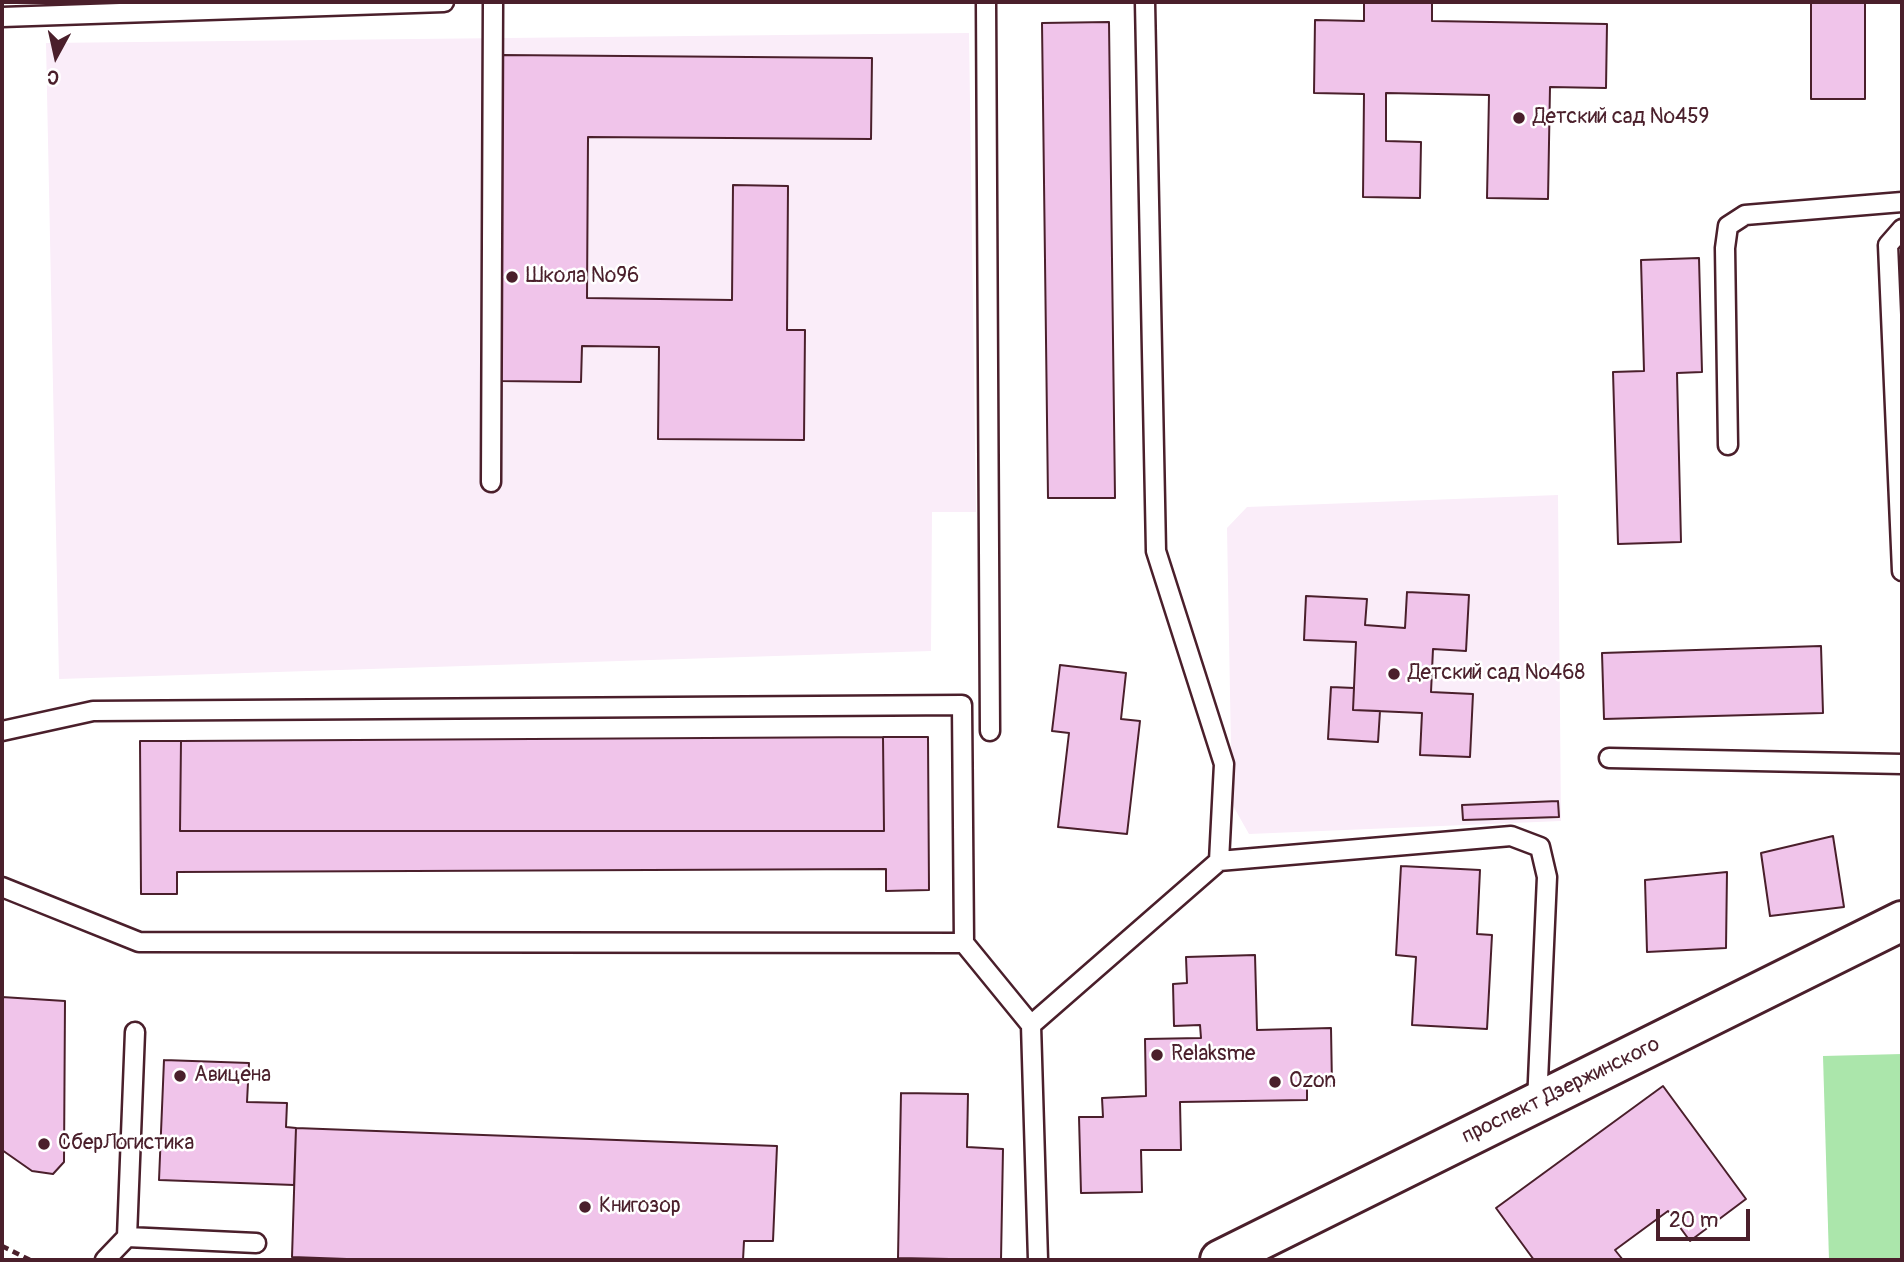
<!DOCTYPE html>
<meta charset="utf-8">
<style>
body{margin:0}
#map{position:relative;width:1904px;height:1262px;overflow:hidden;background:#fff;font-family:Pangolin,sans-serif}
canvas{display:block}
.frame{position:absolute;inset:0;border:4px solid #4a1f2b;pointer-events:none}
.north{position:absolute;left:21px;top:21px;width:70px;height:70px;-webkit-text-stroke:5px #fff;paint-order:stroke;rotate:188deg;font-size:19px;font-weight:700;line-height:28px;text-align:center;color:#4a1f2b}
.north::after{content:'';display:block;margin:auto;width:24px;height:32px;background:#4a1f2b;clip-path:polygon(50% 0,100% 100%,50% 72%,0 100%)}
.scale{position:absolute;left:1656px;top:1209px;width:94px;height:32px;box-sizing:border-box;border:4px solid #4a1f2b;border-top:0;padding-left:9px;font-size:21px;line-height:24px;white-space:nowrap;color:#4a1f2b;-webkit-text-stroke:5px #fff;paint-order:stroke}
</style>
<div id="map">
<canvas width="1904" height="1262"></canvas>
<div class="frame"></div>
<div class="north">С</div>
<div class="scale">20 m</div>
</div>
<script>
const ctx = document.querySelector('canvas').getContext('2d');
ctx.lineJoin = 'round';
function paint(path, color) {
  ctx.fillStyle = color;
  ctx.fill(path, 'evenodd');
}
function shape(rows) {
  const path = new Path2D();
  for (const r of rows) {
    path.moveTo(r[0], r[1]);
    for (let i = 2; i < r.length; i += 2) path.lineTo(r[i], r[i + 1]);
  }
  return path;
}
function stroke(path, color, width, dash) {
  ctx.strokeStyle = color;
  ctx.lineWidth = width;
  ctx.lineCap = dash ? 'butt' : 'round';
  ctx.setLineDash(dash || []);
  ctx.stroke(path);
}
function label(font, color, halo, rows, align = 'center') {
  ctx.font = font + ' Pangolin,sans-serif';
  ctx.lineWidth = 5;
  ctx.setLineDash([]);
  ctx.textBaseline = 'middle';
  ctx.strokeStyle = halo;
  ctx.fillStyle = color;
  for (const [text, x, y, turn = 0] of rows) {
    ctx.save();
    ctx.translate(x, y);
    ctx.rotate((+turn || 0) * Math.PI / 180);
    ctx.textAlign = isNaN(turn) ? turn : align;
    if (halo) ctx.strokeText(text, 0, 0);
    ctx.fillText(text, 0, 0);
    ctx.restore();
  }
}
paint(shape([
 [969,33,976,512,932,512,931,651,59,679,46,43],
 [1558,495,1561,821,1249,834,1232,804,1227,528,1247,507]
]), '#faedf9');
paint(shape([
 [1902,1054,1902,1260,1829,1260,1823,1056]
]), '#abe6ab');
const building = shape([
 [1364,2,1432,2,1432,21,1607,24,1606,88,1550,87,1548,199,1487,198,1489,95,1386,93,1386,141,1421,142,1420,198,1363,197,1364,94,1314,93,1315,20,1364,21,1364,2],
 [1811,2,1865,2,1865,99,1811,99,1811,2],
 [1109,22,1115,498,1048,498,1042,23,1109,22],
 [502,55,872,58,871,139,588,137,587,298,732,300,733,185,788,186,787,330,805,330,804,440,658,439,659,347,582,346,581,382,499,381,502,55],
 [1699,258,1702,372,1677,373,1681,542,1618,544,1613,372,1644,371,1641,260,1699,258],
 [1407,592,1469,595,1466,651,1433,649,1431,692,1473,694,1470,757,1420,755,1422,713,1353,710,1356,642,1304,640,1306,596,1367,599,1365,625,1405,628,1407,592],
 [1821,646,1823,713,1604,719,1602,653,1821,646],
 [1060,665,1126,673,1121,719,1140,721,1127,834,1058,827,1069,733,1052,731,1060,665],
 [1331,687,1354,688,1353,710,1380,711,1378,742,1328,739,1331,687],
 [883,737,928,737,929,890,886,891,886,869,177,872,177,894,141,894,140,741,181,741,180,831,884,831,883,737],
 [883,737,884,831,180,831,181,741,883,737],
 [1558,801,1559,817,1463,820,1462,805,1558,801],
 [1833,836,1844,907,1770,916,1761,853,1833,836],
 [1401,866,1480,870,1477,934,1492,935,1487,1029,1412,1025,1416,957,1396,955,1401,866],
 [1727,872,1726,948,1647,952,1645,880,1727,872],
 [1255,955,1257,1030,1331,1028,1332,1086,1307,1086,1307,1100,1180,1102,1181,1150,1141,1150,1142,1192,1081,1193,1079,1117,1103,1117,1102,1098,1146,1096,1145,1039,1201,1038,1200,1025,1174,1026,1173,984,1187,983,1186,957,1255,955],
 [2,997,65,1001,64,1162,53,1174,32,1171,2,1150,2,997],
 [164,1060,249,1063,247,1102,287,1103,286,1127,296,1128,294,1185,159,1180,164,1060],
 [1663,1086,1746,1199,1690,1241,1668,1211,1615,1250,1623,1260,1534,1260,1496,1208,1663,1086],
 [901,1093,968,1094,967,1147,1003,1149,1001,1260,898,1258,901,1093],
 [296,1128,777,1146,773,1241,744,1241,743,1260,374,1260,292,1257,296,1128]
]);
paint(building, '#f0c4ea');
stroke(building, '#4a1f2b', 2);
const service = shape([
 [986,2,990,731],
 [2,17,444,2],
 [1902,229,1888,245,1902,571],
 [1728,445,1725,248,1728,226,1745,215,1902,202],
 [491,482,493,2],
 [2,731,93,711,962,705,964,943],
 [1609,758,1902,764],
 [1219,861,1511,836,1540,847,1547,877,1537,1103],
 [2,887,139,942,964,943,1031,1025,1038,1260],
 [1031,1025,1219,861,1224,764,1156,551,1145,2],
 [127,1237,256,1243],
 [105,1260,127,1237,135,1032]
]);
const tertiary = shape([
 [1220,1260,1902,921]
]);
stroke(service, '#4a1f2b', 23);
stroke(tertiary, '#4a1f2b', 44);
stroke(shape([
 [2,1246,30,1260]
]), '#4a1f2b', 4.5, [7, 5]);
stroke(service, '#fff', 18);
stroke(tertiary, '#fff', 38);
for (const [x, y, r, color] of [
 [1519,118,7,"#4a1f2b"],
 [512,277,7,"#4a1f2b"],
 [1394,674,7,"#4a1f2b"],
 [1157,1055,7,"#4a1f2b"],
 [180,1076,7,"#4a1f2b"],
 [1275,1082,7,"#4a1f2b"],
 [44,1144,7,"#4a1f2b"],
 [585,1207,7,"#4a1f2b"]
]) {
  const dot = new Path2D();
  dot.arc(x, y, r, 0, 2 * Math.PI);
  ctx.fillStyle = color;
  ctx.fill(dot);
  stroke(dot, '#fff', 2.5);
}
label('21px', '#4a1f2b', '#fff', [
 ["Детский сад №459",1533,118],
 ["Школа №96",526,277],
 ["Детский сад №468",1408,674],
 ["Relaksme",1171,1055],
 ["Авицена",194,1076],
 ["Ozon",1289,1082],
 ["СберЛогистика",58,1144],
 ["Книгозор",599,1207]
], 'left');
label('21px', '#4a1f2b', '#fff', [
 ["проспект Дзержинского",1561,1091,-26]
]);
</script>
